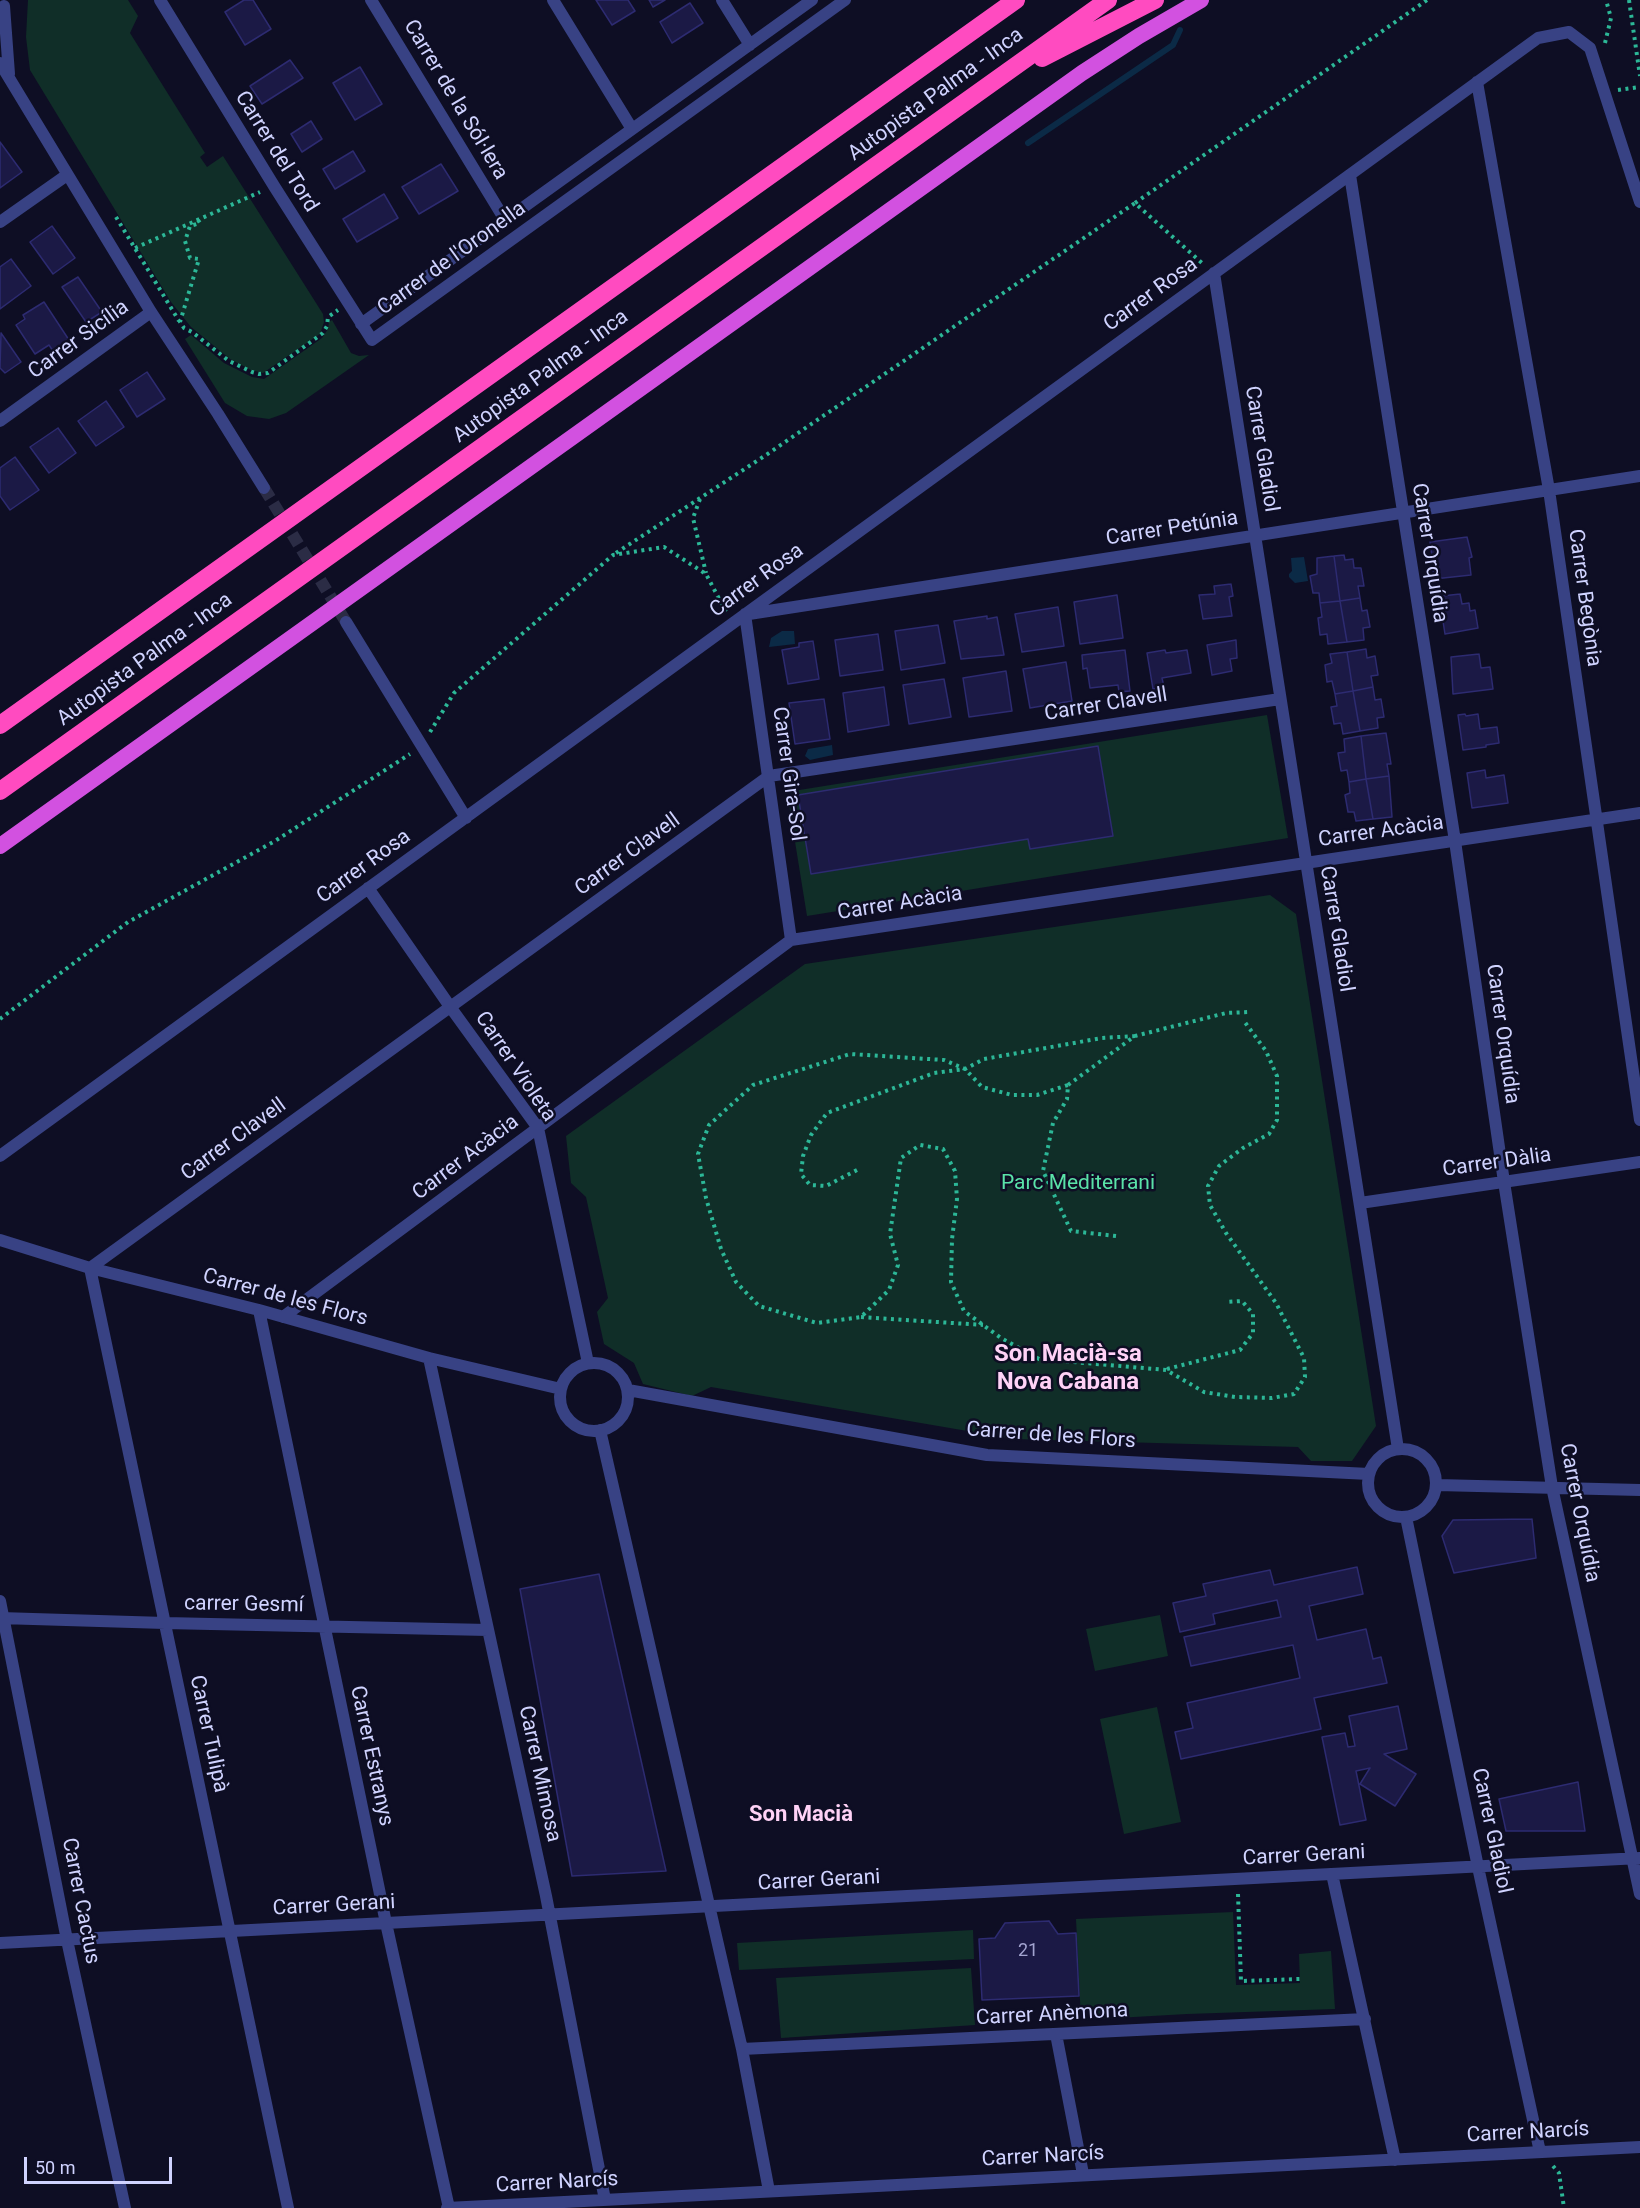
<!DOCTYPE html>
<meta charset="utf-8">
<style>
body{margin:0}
#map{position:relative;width:1640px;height:2208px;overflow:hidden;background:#0e0e24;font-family:Roboto,sans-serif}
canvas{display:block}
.scale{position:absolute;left:24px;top:2157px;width:148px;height:27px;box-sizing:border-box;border:3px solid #d0d3ff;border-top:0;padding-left:8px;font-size:18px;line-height:21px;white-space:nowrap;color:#d0d3ff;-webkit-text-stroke:4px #0e0e24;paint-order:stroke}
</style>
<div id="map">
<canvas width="1640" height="2208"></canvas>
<div class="scale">50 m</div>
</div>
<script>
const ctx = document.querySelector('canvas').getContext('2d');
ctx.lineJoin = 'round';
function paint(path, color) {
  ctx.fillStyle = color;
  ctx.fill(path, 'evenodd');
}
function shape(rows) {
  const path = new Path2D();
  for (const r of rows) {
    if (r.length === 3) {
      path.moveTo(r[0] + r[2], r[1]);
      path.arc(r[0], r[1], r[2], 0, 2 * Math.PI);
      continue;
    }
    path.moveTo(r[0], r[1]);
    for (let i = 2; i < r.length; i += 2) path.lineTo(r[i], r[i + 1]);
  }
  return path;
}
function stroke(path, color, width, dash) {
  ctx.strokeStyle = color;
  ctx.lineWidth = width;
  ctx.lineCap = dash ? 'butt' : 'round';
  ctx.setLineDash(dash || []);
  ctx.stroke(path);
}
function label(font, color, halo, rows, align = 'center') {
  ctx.font = font + ' Roboto,sans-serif';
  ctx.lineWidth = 5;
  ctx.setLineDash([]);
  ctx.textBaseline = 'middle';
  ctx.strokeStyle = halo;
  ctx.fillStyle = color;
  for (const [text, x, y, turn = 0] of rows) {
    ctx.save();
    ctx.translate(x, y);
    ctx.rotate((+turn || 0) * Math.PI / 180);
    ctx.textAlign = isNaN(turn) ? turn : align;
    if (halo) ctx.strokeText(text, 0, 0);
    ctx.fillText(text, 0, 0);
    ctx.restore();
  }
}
paint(shape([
 [28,0,128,0,138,16,130,33,205,153,200,157,207,167,223,156,323,314,324,322,320,334,263,373,251,370,230,359,191,327,171,302,30,70,26,37],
 [332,320,351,353,359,356,369,355,286,413,269,419,247,416,225,403,185,339,191,335,224,363,252,377,264,379,322,338,328,329,329,322],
 [1267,715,1288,838,807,916,787,792],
 [1270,895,1296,914,1376,1426,1352,1461,1311,1461,1298,1447,1014,1439,711,1387,692,1396,643,1384,634,1363,604,1344,597,1312,608,1298,586,1197,571,1183,566,1136,805,964],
 [1160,1615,1168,1656,1095,1671,1086,1629],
 [1157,1707,1181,1822,1124,1834,1100,1719],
 [1233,1912,1236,1985,1300,1983,1299,1954,1331,1951,1335,2009,1187,2014,1081,2020,1076,1919],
 [973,1930,974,1959,739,1970,737,1943],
 [971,1968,975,2025,781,2038,776,1978]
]), '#102e28');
paint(shape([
 [1304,557,1308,581,1295,583,1289,577,1289,574,1292,571,1291,558],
 [782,631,794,631,795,644,769,647,771,638],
 [832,745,833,755,810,760,805,756,808,749]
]), '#0b2a46');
stroke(shape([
 [1028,143,1173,45,1180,30]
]), '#0b2a46', 6);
const building = shape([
 [244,0,253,0,271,29,245,45,225,12,244,0],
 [596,0,628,0,635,11,612,25,596,0],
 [649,0,665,0,653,7,649,0],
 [690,3,703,23,672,43,660,22,690,3],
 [290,60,303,78,262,104,250,86,290,60],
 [360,67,382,104,355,120,333,83,360,67],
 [311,121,322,139,302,152,291,134,311,121],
 [0,142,22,172,0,188,0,142],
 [353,151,365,171,335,189,323,169,353,151],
 [441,164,458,191,419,214,402,187,441,164],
 [384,194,398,218,357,242,343,219,384,194],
 [52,226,75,258,53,274,30,242,52,226],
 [11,259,31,286,0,309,0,267,11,259],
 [78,277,102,312,86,322,62,287,78,277],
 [44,302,69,340,53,351,49,345,35,354,16,325,25,319,23,315,44,302],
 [1,333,21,362,5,373,0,368,1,333],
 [147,372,165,399,137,417,120,390,147,372],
 [106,401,124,427,96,446,78,421,106,401],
 [58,428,76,453,49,473,30,447,58,428],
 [15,457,39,490,10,510,0,496,0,468,15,457],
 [1467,537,1472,557,1469,558,1471,575,1434,579,1433,570,1439,569,1438,564,1433,563,1430,542,1467,537],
 [1344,555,1345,560,1353,559,1354,568,1361,568,1364,586,1358,586,1360,598,1340,601,1334,556,1344,555],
 [1334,556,1340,601,1320,603,1319,593,1313,593,1310,576,1317,574,1317,558,1334,556],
 [1231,584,1233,596,1229,597,1232,616,1203,619,1199,595,1215,594,1214,586,1231,584],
 [1460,594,1462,604,1469,603,1470,611,1475,610,1478,628,1445,634,1442,615,1445,614,1442,596,1460,594],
 [1117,595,1123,638,1080,644,1074,602,1117,595],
 [1360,598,1362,611,1367,610,1370,627,1363,628,1364,640,1347,642,1340,601,1360,598],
 [1340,601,1347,642,1328,644,1327,634,1320,635,1318,618,1322,617,1320,603,1340,601],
 [1058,607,1064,646,1022,652,1015,614,1058,607],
 [987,616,987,619,997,617,1004,655,961,659,954,621,987,616],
 [938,625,945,663,901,670,895,631,938,625],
 [878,634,883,670,840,676,835,640,878,634],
 [1236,640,1237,658,1230,659,1232,671,1212,675,1207,645,1236,640],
 [813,641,819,679,788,684,782,650,799,647,799,643,813,641],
 [1366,649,1367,658,1375,656,1378,675,1371,676,1373,687,1353,691,1347,652,1366,649],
 [1125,650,1130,691,1119,692,1118,685,1090,688,1087,668,1083,669,1082,655,1125,650],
 [1165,650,1166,653,1187,650,1191,673,1162,678,1164,687,1153,689,1147,653,1165,650],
 [1347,652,1353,691,1335,694,1332,681,1327,682,1325,665,1332,663,1330,654,1347,652],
 [1479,654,1481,668,1490,667,1493,689,1453,694,1451,657,1479,654],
 [1066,662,1072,701,1030,708,1023,669,1066,662],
 [1006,671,1012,711,969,717,963,678,1006,671],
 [944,679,951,717,909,724,903,685,944,679],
 [884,687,889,725,848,732,843,693,884,687],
 [1373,687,1375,700,1381,699,1384,717,1377,718,1378,728,1360,731,1353,691,1373,687],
 [1353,691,1360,731,1343,734,1341,723,1334,724,1331,707,1337,706,1335,694,1353,691],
 [824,699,830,739,795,744,789,703,824,699],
 [1465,714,1466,716,1478,714,1480,729,1497,727,1499,743,1486,745,1486,747,1463,750,1458,715,1465,714],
 [1386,733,1391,764,1387,764,1389,776,1366,779,1361,736,1386,733],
 [1361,736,1366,779,1349,782,1347,770,1341,771,1338,753,1345,752,1344,739,1361,736],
 [1098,746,1113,836,1030,849,1028,839,811,874,798,795,1098,746],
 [1485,770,1486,778,1504,775,1508,803,1472,808,1467,773,1485,770],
 [1389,776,1392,817,1373,819,1366,779,1389,776],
 [1366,779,1373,819,1356,821,1354,812,1348,812,1345,795,1350,793,1349,782,1366,779],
 [1532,1519,1536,1558,1454,1573,1442,1536,1453,1520,1532,1519],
 [1357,1567,1363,1594,1309,1606,1317,1640,1366,1629,1373,1659,1381,1657,1387,1683,1314,1698,1321,1729,1181,1759,1175,1732,1193,1728,1187,1703,1300,1678,1293,1645,1191,1666,1184,1637,1281,1617,1277,1600,1213,1614,1215,1624,1180,1632,1173,1603,1206,1596,1203,1584,1270,1570,1274,1585,1357,1567],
 [599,1574,666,1871,572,1876,520,1589,599,1574],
 [1398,1706,1407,1749,1384,1754,1416,1774,1395,1806,1360,1784,1370,1768,1356,1771,1366,1820,1340,1825,1322,1737,1345,1733,1348,1747,1355,1746,1349,1716,1398,1706],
 [1578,1782,1585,1831,1506,1831,1499,1799,1578,1782],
 [1049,1921,1058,1934,1076,1933,1079,1996,982,2000,979,1939,995,1938,1005,1923,1049,1921]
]);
paint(building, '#1b1945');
stroke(building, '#2d2b71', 1.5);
stroke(shape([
 [264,488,346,622]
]), '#2b2c45', 12, [12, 6]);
stroke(shape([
 [1629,0,1640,76],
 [1605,43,1611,18,1606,0],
 [1618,90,1640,87],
 [1135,203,1427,0],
 [116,217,179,321],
 [198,220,200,223,190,226,185,241,190,258,199,259,180,322,184,328,192,332,229,361,252,372,259,374,268,373,323,333,327,326,328,317,338,310],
 [135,248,260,192],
 [700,499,693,518,706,573],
 [616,553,766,455,1135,203,1202,263],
 [430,732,454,693,613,555,664,547,706,574,726,612],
 [0,1019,128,922,275,841,410,754],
 [1068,1085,1135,1036,1226,1013,1250,1012],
 [857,1170,826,1186,810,1185,801,1174,803,1156,811,1135,827,1113,934,1073,965,1069,984,1059,1102,1038,1135,1036],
 [1116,1236,1071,1231,1043,1171,1053,1123,1067,1099,1068,1085,1037,1095,1012,1095,982,1087,965,1069,944,1060,850,1054,753,1085,709,1125,698,1154,706,1198,721,1249,736,1282,759,1306,817,1323,861,1317,889,1290,898,1265,890,1234,901,1158,920,1145,943,1149,955,1171,957,1199,952,1239,951,1282,964,1311,1001,1338,1039,1359,1166,1370,1204,1392,1235,1397,1272,1398,1294,1394,1305,1377,1304,1358,1276,1303,1226,1233,1210,1205,1208,1186,1219,1166,1243,1148,1269,1134,1277,1120,1277,1076,1266,1051,1244,1021],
 [861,1317,983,1325],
 [1167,1369,1240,1350,1253,1333,1253,1314,1242,1301,1226,1302],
 [1238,1894,1241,1981,1300,1979],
 [1553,2166,1559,2173,1564,2208]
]), '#2cb797', 4, [3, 4.5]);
stroke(shape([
 [160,0,274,186,372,340,845,0],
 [371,0,505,220],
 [553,0,632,129],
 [722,0,750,45],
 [4,6,9,74],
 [0,63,151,312,218,414,264,488],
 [1477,82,1549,490,1640,1120],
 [1350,175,1455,841,1504,1182,1552,1487,1640,1894],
 [0,222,67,175],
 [1214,273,1398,1449],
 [361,324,812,0],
 [0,421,151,312],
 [745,614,791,940],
 [749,614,1640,476],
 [346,622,466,818],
 [368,888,451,1008,538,1128,588,1363],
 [0,1156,1538,38,1569,32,1590,48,1640,202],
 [1360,1203,1640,1162],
 [0,1240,90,1268,259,1310,429,1358,561,1389],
 [259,1310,386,1923,449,2208],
 [283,1317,791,940,1640,813],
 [429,1358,546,1896,605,2200],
 [594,1397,34],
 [628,1390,987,1455,1369,1474],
 [600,1430,742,2049,769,2191],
 [1402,1483,34],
 [1437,1485,1640,1490],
 [1406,1517,1478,1867,1540,2152],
 [0,1601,67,1940,125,2208],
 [0,1618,165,1623,488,1630],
 [1332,1874,1395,2160],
 [0,1943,1640,1858],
 [1056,2034,1083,2174],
 [742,2049,1365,2019],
 [288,2208,90,1268,769,776,1280,699],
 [447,2208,1640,2147]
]), '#384284', 12);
stroke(shape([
 [0,846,1082,73,1139,36,1201,0]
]), '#d251e0', 16);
stroke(shape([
 [1042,58,1155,0],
 [0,725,1016,0],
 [0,791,1108,0]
]), '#ff4bc0', 18);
label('18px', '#a3a4d0', null, [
 ["21",1028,1951]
]);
label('21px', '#d0d3ff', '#0e0e24', [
 ["Autopista Palma - Inca",936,95,-36],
 ["Carrer de la Sól·lera",455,100,59],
 ["Carrer del Tord",276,152,58],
 ["Carrer de l'Oronella",452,259,-36],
 ["Carrer Rosa",1151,295,-36],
 ["Carrer Sicília",79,340,-36],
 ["Autopista Palma - Inca",541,377,-36],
 ["Carrer Gladiol",1261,449,81],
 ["Carrer Petúnia",1172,529,-9],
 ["Carrer Orquídia",1429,553,81],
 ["Carrer Rosa",757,581,-36],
 ["Carrer Begònia",1584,598,82],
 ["Autopista Palma - Inca",145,660,-36],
 ["Carrer Clavell",1106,705,-9],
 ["Carrer Gira-Sol",788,774,82],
 ["Carrer Acàcia",1381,832,-8],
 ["Carrer Clavell",628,855,-36],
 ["Carrer Rosa",364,867,-36],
 ["Carrer Acàcia",900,904,-9],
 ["Carrer Gladiol",1336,929,81],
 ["Carrer Orquídia",1502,1034,82],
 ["Carrer Violeta",515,1067,56],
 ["Carrer Clavell",234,1140,-36],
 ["Carrer Acàcia",466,1158,-37],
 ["Carrer Dàlia",1497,1163,-8],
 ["Carrer de les Flors",285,1298,15],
 ["Carrer de les Flors",1051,1436,4],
 ["Carrer Orquídia",1579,1513,79],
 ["carrer Gesmí",244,1605,1],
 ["Carrer Tulipà",208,1734,78],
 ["Carrer Estranys",371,1756,78],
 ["Carrer Mimosa",539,1774,78],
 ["Carrer Gladiol",1491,1831,78],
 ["Carrer Gerani",1304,1856,-3],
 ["Carrer Gerani",819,1881,-3],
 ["Carrer Cactus",80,1901,79],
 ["Carrer Gerani",334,1906,-3],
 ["Carrer Anèmona",1052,2015,-3],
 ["Carrer Narcís",1528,2133,-3],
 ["Carrer Narcís",1043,2157,-3],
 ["Carrer Narcís",557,2183,-3]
]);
label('21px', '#5ae2a8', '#0e0e24', [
 ["Parc Mediterrani",1078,1184]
]);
label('bold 22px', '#ffd2f6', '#0e0e24', [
 ["Son Macià",801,1815]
]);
label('bold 24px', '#ffd2f6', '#0e0e24', [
 ["Son Macià-sa",1068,1355],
 ["Nova Cabana",1068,1383]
]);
</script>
